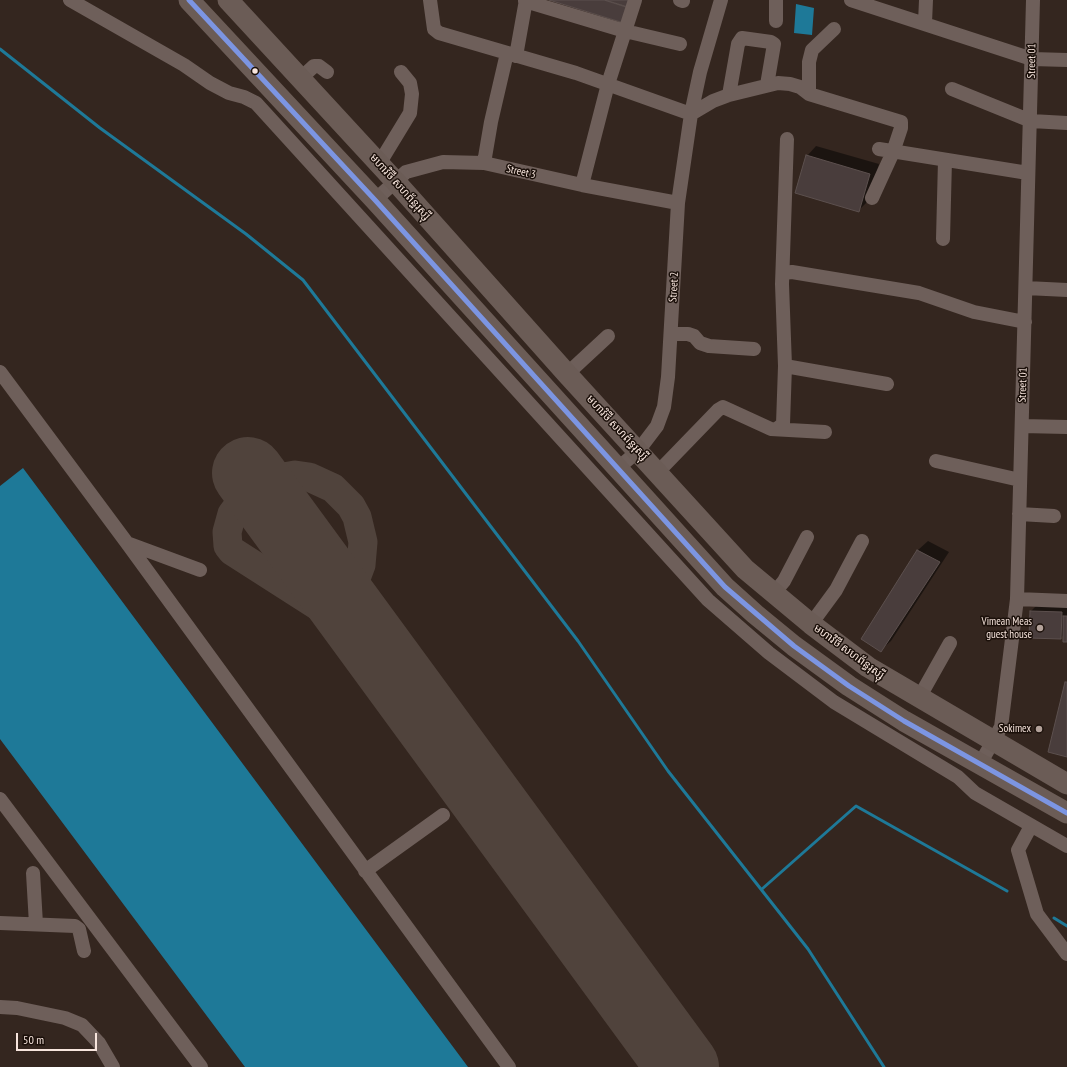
<!DOCTYPE html>
<meta charset="utf-8">
<style>
body{margin:0}
#map{position:relative;width:1067px;height:1067px;overflow:hidden;background:#34261f;font-family:"PT Sans Narrow",sans-serif}
canvas{display:block}
.scale{position:absolute;left:16px;top:1033px;width:81px;height:18px;box-sizing:border-box;border:2px solid #f7e5dd;border-top:0;padding-left:5px;font-size:12px;line-height:14px;white-space:nowrap;color:#f7e5dd;-webkit-text-stroke:3px #1b100a;paint-order:stroke}
</style>
<div id="map">
<canvas width="1067" height="1067"></canvas>
<div class="scale">50 m</div>
</div>
<script>
const ctx = document.querySelector('canvas').getContext('2d');
ctx.lineJoin = 'round';
function paint(path, color) {
  ctx.fillStyle = color;
  ctx.fill(path, 'evenodd');
}
function shape(rows) {
  const path = new Path2D();
  for (const r of rows) {
    path.moveTo(r[0], r[1]);
    for (let i = 2; i < r.length; i += 2) path.lineTo(r[i], r[i + 1]);
  }
  return path;
}
function stroke(path, color, width, dash) {
  ctx.strokeStyle = color;
  ctx.lineWidth = width;
  ctx.lineCap = dash ? 'butt' : 'round';
  ctx.setLineDash(dash || []);
  ctx.stroke(path);
}
function label(font, color, halo, rows, align = 'center') {
  ctx.font = font + ' "PT Sans Narrow","Noto Sans Khmer",sans-serif';
  ctx.lineWidth = 3;
  ctx.setLineDash([]);
  ctx.textBaseline = 'middle';
  ctx.strokeStyle = halo;
  ctx.fillStyle = color;
  for (const [text, x, y, turn = 0] of rows) {
    ctx.save();
    ctx.translate(x, y);
    ctx.rotate((+turn || 0) * Math.PI / 180);
    ctx.textAlign = isNaN(turn) ? turn : align;
    if (halo) ctx.strokeText(text, 0, 0);
    ctx.fillText(text, 0, 0);
    ctx.restore();
  }
}
paint(shape([
 [796,4,814,8,812,35,794,33],
 [23,468,468,1067,245,1067,0,739,0,486]
]), '#1e7998');
paint(shape([
 [552,0,635,0,623,22],
 [816,146,879,164,868,201,858,211,807,156],
 [928,541,949,552,891,641,881,650,863,639,918,550],
 [1038,604,1067,605,1067,641,1064,634,1061,638,1030,637,1031,611]
]), '#0007');
stroke(shape([
 [0,49,100,128,246,234,303,280,578,641,668,771,808,949,884,1067],
 [762,889,856,806,1007,891],
 [1054,918,1067,926]
]), '#1e7998', 3);
stroke(shape([
 [367,635,354,592,355,581,361,565,363,542,357,517,351,506,333,488,309,477,295,475,284,477,267,481,258,486,244,498,232,514,227,532,228,546,232,551,332,615,375,646]
]), '#50433c', 29);
stroke(shape([
 [248,473,683,1067]
]), '#50433c', 72);
const building = shape([
 [549,0,604,0,629,8,624,23,549,0],
 [605,0,630,0,628,7,605,0],
 [806,155,870,174,859,212,795,193,806,155],
 [917,550,940,562,881,652,861,639,917,550],
 [1030,611,1062,612,1061,639,1029,638,1030,611],
 [1063,616,1067,616,1067,642,1063,642,1063,616],
 [1065,682,1067,682,1067,757,1048,752,1065,682]
]);
paint(building, '#493d3c');
stroke(building, '#5c504e', 1);
stroke(shape([
 [70,0,184,65,210,83,229,93,244,97,256,103,708,600,769,653,834,702,958,777,975,793,1067,846],
 [430,0,434,29,439,33,576,73,691,114,700,72,721,0],
 [680,0,683,1],
 [851,0,1032,59,1067,60],
 [525,1,625,31,680,44],
 [776,21,776,0],
 [925,23,926,0],
 [516,56,526,0],
 [300,79,314,66,319,66,327,72],
 [952,89,1031,121,1067,123],
 [809,94,809,62,812,50,834,29],
 [729,95,738,44,742,38,771,42,774,44,767,85],
 [879,149,1028,173],
 [484,163,491,122,507,53],
 [379,164,410,113,412,94,410,83,401,72],
 [582,185,608,84,635,0],
 [375,200,406,172,443,162,484,163,582,185,678,203],
 [943,239,945,160],
 [784,273,792,272,919,293,974,312,1025,322],
 [1026,288,1067,290],
 [671,334,688,334,694,336,700,343,709,346,754,349],
 [785,366,887,384],
 [0,372,127,543,509,1067],
 [567,374,608,336],
 [1022,426,1067,427],
 [778,428,783,424,785,366,782,284,787,139],
 [936,461,1020,480],
 [617,469,638,451,657,426,664,407,668,377,678,203,691,114,713,101,729,95,778,83,790,84,800,87,809,94,901,122,901,128,893,152,872,198],
 [658,472,718,410,723,407,771,429,825,432],
 [1019,514,1054,516],
 [127,543,200,570],
 [774,593,784,581,807,537],
 [1017,599,1067,601],
 [811,624,836,590,862,541],
 [919,698,950,643],
 [980,764,1001,727,1017,599,1033,0],
 [0,799,201,1067],
 [1031,826,1018,850,1037,914,1067,954],
 [365,871,443,815],
 [33,873,36,924],
 [0,923,75,926,79,929,84,951],
 [0,1007,17,1008,65,1018,82,1025,99,1043,113,1067]
]), '#6e5f5a', 14);
stroke(shape([
 [189,0,375,200,725,587,755,614,794,646,849,686,904,721,1067,813],
 [228,0,395,181,567,374,745,569,811,624,868,667,1067,784]
]), '#6b5c56', 21);
stroke(shape([
 [189,0,375,200,725,587,794,646,849,686,904,721,1067,813]
]), '#7c95e2', 5);
for (const [x, y, r, color] of [
 [255,71,3.5,"#f7e5dd"],
 [1040,628,4,"#b3a29a"],
 [1039,729,4,"#b3a29a"]
]) {
  const dot = new Path2D();
  dot.arc(x, y, r, 0, 2 * Math.PI);
  ctx.fillStyle = color;
  ctx.fill(dot);
  stroke(dot, '#1b100a', 1.5);
}
label('11px', '#f7e5dd', '#1b100a', [
 ["Street 01",1032,61,-89],
 ["Street 3",521,172,13],
 ["មហាវិថី សហព័ន្ធរុស្ស៊ី",400,187,48],
 ["Street 2",674,287,-87],
 ["Street 01",1023,385,-88],
 ["មហាវិថី សហព័ន្ធរុស្ស៊ី",617,428,47],
 ["មហាវិថី សហព័ន្ធរុស្ស៊ី",849,652,36]
]);
label('11px', '#f7e5dd', '#1b100a', [
 ["Vimean Meas",1032,622],
 ["guest house",1032,635],
 ["Sokimex",1031,729]
], 'right');
</script>
